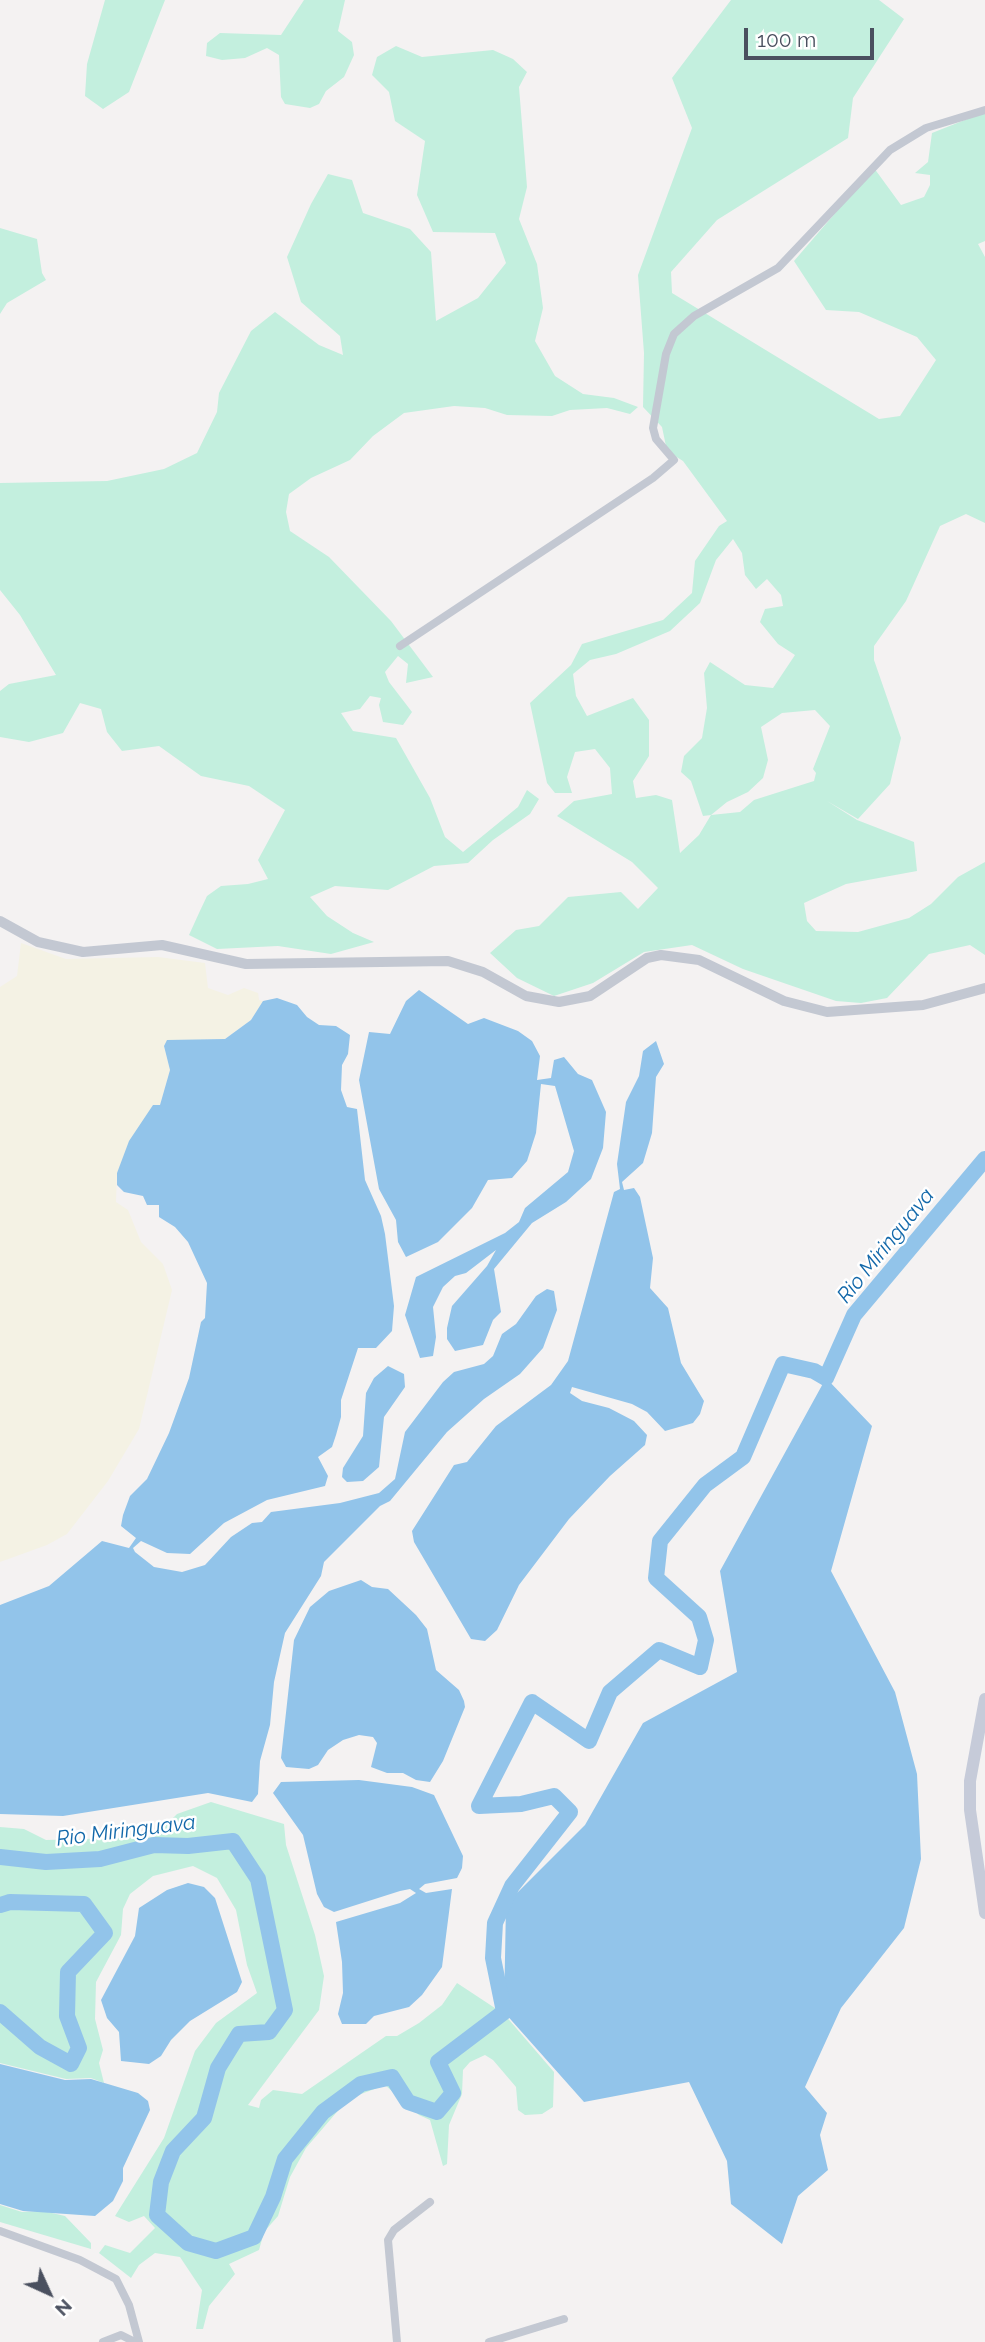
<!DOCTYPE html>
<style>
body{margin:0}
#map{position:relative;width:985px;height:2342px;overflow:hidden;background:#f4f2f2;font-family:Raleway,sans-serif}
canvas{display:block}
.north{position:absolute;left:14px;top:2258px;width:70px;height:70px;-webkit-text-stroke:5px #fff;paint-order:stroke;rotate:135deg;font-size:19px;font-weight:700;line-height:28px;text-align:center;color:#4a505f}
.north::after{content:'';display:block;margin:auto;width:24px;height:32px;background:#4a505f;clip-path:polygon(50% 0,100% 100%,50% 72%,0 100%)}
.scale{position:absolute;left:744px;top:28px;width:130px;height:32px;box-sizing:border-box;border:4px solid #4a505f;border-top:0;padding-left:9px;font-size:21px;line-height:24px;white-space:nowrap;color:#4a505f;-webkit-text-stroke:5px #fff;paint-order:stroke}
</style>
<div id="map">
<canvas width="985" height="2342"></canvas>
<div class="north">N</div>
<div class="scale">100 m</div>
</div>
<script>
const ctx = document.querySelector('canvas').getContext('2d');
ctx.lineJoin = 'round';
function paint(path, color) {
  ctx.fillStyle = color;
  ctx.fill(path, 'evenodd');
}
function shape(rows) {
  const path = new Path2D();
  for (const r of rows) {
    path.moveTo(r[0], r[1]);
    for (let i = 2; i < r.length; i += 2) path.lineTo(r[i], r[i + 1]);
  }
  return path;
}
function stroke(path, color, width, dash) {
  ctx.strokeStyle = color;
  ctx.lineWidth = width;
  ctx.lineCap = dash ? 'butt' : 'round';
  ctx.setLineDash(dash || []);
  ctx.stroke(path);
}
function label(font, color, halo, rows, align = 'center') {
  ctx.font = font + ' Raleway,sans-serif';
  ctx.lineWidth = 5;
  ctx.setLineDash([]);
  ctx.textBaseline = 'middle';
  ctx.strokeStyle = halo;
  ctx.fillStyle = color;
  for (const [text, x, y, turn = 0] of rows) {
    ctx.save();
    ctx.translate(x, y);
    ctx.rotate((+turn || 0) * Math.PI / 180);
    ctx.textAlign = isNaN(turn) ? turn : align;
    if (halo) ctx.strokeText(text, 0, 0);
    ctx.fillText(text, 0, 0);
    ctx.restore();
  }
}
paint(shape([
 [105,0,165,0,129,92,103,109,85,96,87,64],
 [304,0,345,0,338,31,352,42,354,55,344,77,326,91,319,104,310,108,285,104,281,97,279,55,267,48,245,58,222,60,206,56,207,43,220,33,281,35],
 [731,0,879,0,904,19,853,98,848,138,717,220,671,272,672,293,879,419,900,416,936,360,917,337,859,312,826,310,794,261,874,168,901,205,924,197,930,185,930,175,915,173,928,162,932,133,985,112,985,241,978,244,985,257,985,523,966,514,940,526,906,601,874,646,874,660,901,738,890,784,858,819,827,801,857,820,914,842,917,871,846,884,804,903,807,921,816,931,858,932,909,918,931,904,958,877,985,862,985,955,970,945,929,954,887,998,861,1003,836,1001,743,969,692,945,644,952,593,983,554,996,517,978,490,953,516,930,539,926,568,897,621,892,638,909,658,888,632,862,557,816,574,801,612,794,610,768,595,749,575,752,567,777,572,793,555,793,547,783,530,703,571,665,582,644,663,620,692,593,695,561,719,526,727,521,683,461,667,451,662,427,643,407,644,353,638,275,692,128,672,78],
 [733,539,742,553,745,575,756,589,767,579,781,595,783,606,765,609,760,622,778,644,795,655,773,688,745,685,710,662,704,673,707,708,702,738,684,756,681,772,691,781,703,816,711,815,699,835,680,853,672,800,656,795,636,798,633,781,649,756,649,720,633,698,587,716,576,696,573,674,590,660,616,654,670,631,700,603,716,560],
 [815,710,830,726,813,769,816,773,814,781,754,800,740,812,711,815,727,802,748,792,763,778,768,760,761,727,782,713],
 [396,46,422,57,493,50,513,59,527,72,519,87,527,187,519,219,537,264,543,308,535,341,555,376,583,394,614,398,638,407,630,414,607,408,570,410,552,416,507,415,485,408,454,406,404,413,373,436,350,460,311,478,289,494,286,512,290,531,329,557,391,621,433,677,406,683,408,664,398,656,385,672,389,682,412,712,403,725,383,722,379,705,381,698,370,696,360,709,341,713,353,731,396,738,430,798,445,837,463,852,518,807,527,790,539,799,530,814,493,840,468,863,434,866,388,890,335,886,310,897,327,916,353,933,374,942,331,954,278,946,217,949,189,935,199,913,207,896,221,886,248,884,268,879,258,860,285,810,249,786,201,776,159,746,122,751,107,732,101,709,80,703,63,733,29,742,0,737,0,691,9,684,56,675,20,615,0,590,0,483,107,481,164,469,197,453,217,412,219,393,251,331,275,312,319,345,343,355,340,336,301,302,287,257,311,204,328,174,352,180,363,213,410,229,431,252,436,321,478,298,506,263,495,233,433,232,417,195,425,141,395,121,389,92,372,75,377,57],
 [0,228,37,239,42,273,46,280,7,303,0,314],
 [211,1802,284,1824,286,1845,315,1935,324,1976,319,2010,248,2105,259,2108,261,2100,273,2090,302,2094,386,2036,397,2036,419,2023,442,2005,457,1983,504,2014,554,2072,553,2107,542,2114,525,2115,518,2110,516,2087,493,2060,485,2055,470,2062,463,2070,462,2094,449,2125,447,2164,443,2166,430,2120,419,2115,385,2085,348,2099,306,2148,290,2177,278,2216,264,2232,259,2250,229,2264,235,2274,209,2306,203,2329,196,2329,202,2290,180,2257,155,2253,139,2265,131,2278,99,2253,105,2245,130,2253,155,2228,144,2216,129,2222,115,2216,164,2138,195,2051,216,2023,257,1993,247,1965,236,1910,217,1878,193,1866,153,1876,130,1894,123,1909,121,1935,96,1982,95,2019,103,2050,99,2063,104,2083,91,2078,66,2079,0,2063,0,1827,24,1829,46,1840,154,1837,177,1814],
 [0,2205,22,2212,43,2211,65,2216,91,2243,91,2249,0,2222]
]), '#c3efde');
paint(shape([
 [21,943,66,959,158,957,205,963,208,988,228,995,244,988,258,993,259,1000,263,1001,251,1020,225,1039,167,1041,164,1046,170,1070,160,1105,153,1105,117,1173,116,1202,128,1210,141,1242,163,1264,172,1290,139,1429,108,1481,67,1534,47,1545,0,1562,0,987,17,976]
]), '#f4f2e4');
paint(shape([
 [419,990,468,1024,484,1018,518,1031,532,1041,540,1056,537,1080,551,1078,554,1060,564,1057,578,1074,592,1080,606,1112,603,1148,591,1179,566,1202,532,1223,494,1269,501,1312,493,1320,483,1345,455,1351,447,1339,447,1328,452,1306,487,1266,496,1250,466,1273,455,1276,443,1287,433,1307,436,1337,433,1356,420,1358,405,1315,416,1277,505,1233,519,1222,525,1208,568,1172,574,1151,555,1086,541,1084,536,1133,527,1161,512,1178,488,1180,472,1208,438,1242,406,1257,398,1242,396,1220,379,1189,359,1080,369,1032,390,1034,406,1001],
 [277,998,297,1005,307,1017,319,1025,336,1026,350,1035,348,1054,342,1065,341,1090,347,1107,357,1109,365,1180,381,1216,385,1234,394,1306,392,1331,376,1348,358,1348,341,1400,341,1417,336,1435,332,1447,318,1457,328,1476,325,1486,267,1500,224,1523,190,1554,167,1553,141,1541,133,1548,135,1552,154,1567,182,1572,205,1565,231,1537,252,1523,262,1522,271,1512,340,1503,379,1493,395,1479,405,1432,443,1382,454,1372,484,1364,493,1356,502,1334,516,1324,536,1296,547,1289,554,1291,557,1310,543,1348,520,1374,484,1399,447,1432,390,1501,380,1506,324,1562,321,1576,285,1633,274,1682,270,1725,260,1761,258,1794,252,1802,208,1793,63,1816,0,1814,0,1605,49,1586,102,1541,129,1548,136,1538,121,1526,123,1515,130,1496,147,1479,169,1433,189,1378,201,1322,205,1318,207,1283,188,1242,175,1227,159,1217,159,1205,147,1205,143,1196,124,1192,117,1185,117,1173,129,1141,153,1105,160,1105,170,1070,164,1046,167,1040,225,1039,251,1020,263,1001],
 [656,1041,664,1064,656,1077,652,1133,643,1163,622,1182,624,1190,634,1188,640,1197,653,1258,650,1288,668,1308,681,1363,704,1401,700,1414,693,1423,665,1431,647,1412,632,1404,572,1387,570,1393,582,1401,609,1408,634,1421,647,1435,645,1445,610,1476,569,1519,519,1585,497,1630,485,1641,471,1639,414,1542,412,1531,454,1465,467,1462,496,1426,551,1385,568,1361,614,1192,620,1189,617,1164,626,1102,639,1076,643,1051],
 [388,1366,404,1374,405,1387,384,1417,379,1467,363,1481,347,1482,342,1477,343,1468,363,1436,366,1393,374,1378],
 [826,1378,872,1426,831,1571,895,1692,917,1774,921,1859,904,1928,841,2008,805,2087,827,2113,820,2135,828,2170,798,2196,782,2244,731,2204,727,2161,689,2082,584,2102,504,2012,506,1904,585,1825,643,1723,737,1672,720,1571],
 [361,1580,372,1587,388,1589,416,1615,427,1629,436,1670,459,1690,464,1701,465,1707,443,1761,430,1782,416,1780,403,1773,387,1773,371,1767,377,1743,373,1737,359,1735,343,1740,328,1750,318,1765,309,1769,286,1767,281,1758,294,1640,310,1607,329,1591],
 [359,1780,412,1787,434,1795,463,1856,462,1868,457,1878,425,1884,419,1889,426,1893,452,1889,442,1967,422,1995,409,2007,374,2016,366,2024,342,2024,338,2014,343,1993,342,1962,336,1922,400,1903,416,1893,410,1889,400,1891,334,1912,324,1907,317,1894,303,1835,273,1793,281,1782],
 [188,1883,204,1887,215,1898,242,1982,237,1992,190,2021,171,2040,161,2056,149,2064,121,2061,119,2032,107,2018,101,2000,135,1936,139,1908,167,1890],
 [0,2064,65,2080,91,2079,138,2093,148,2101,150,2110,123,2168,123,2181,113,2201,95,2216,23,2211,0,2204]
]), '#92c4ea');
stroke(shape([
 [0,1857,46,1862,100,1859,154,1845,188,1846,233,1841,258,1879,285,2010,269,2032,239,2034,218,2068,204,2118,173,2151,161,2182,157,2215,188,2243,216,2251,254,2237,273,2197,285,2159,323,2112,361,2084,392,2077,408,2102,437,2112,453,2093,438,2062,504,2012,493,1958,495,1923,512,1886,570,1812,554,1796,521,1804,479,1806,532,1702,589,1741,610,1692,659,1650,700,1667,706,1640,699,1617,656,1578,660,1541,705,1485,743,1457,783,1364,814,1371,826,1378,854,1315,985,1159],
 [0,1905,10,1902,84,1904,105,1933,68,1972,67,2016,79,2048,71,2064,40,2047,0,2012]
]), '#92c4ea', 16);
stroke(shape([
 [400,646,653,478,674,460,656,439,653,428,666,354,674,334,694,316,778,268,890,150,926,128,985,110],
 [0,2231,80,2260,116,2279,129,2305,139,2342],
 [103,2342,121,2335,135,2342],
 [397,2342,388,2240,394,2230,430,2202],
 [489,2342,564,2319]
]), '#c3c8d2', 8);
stroke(shape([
 [0,921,38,942,83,952,162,945,246,964,448,961,483,972,526,996,559,1002,590,996,647,958,661,955,699,960,784,1001,827,1012,923,1005,985,988]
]), '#c3c8d2', 10);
stroke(shape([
 [985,1699,970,1781,970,1810,985,1913]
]), '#c6cbd9', 12);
label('italic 21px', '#1268aa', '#fff', [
 ["Rio Miringuava",886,1246,-51],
 ["Rio Miringuava",126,1831,-7]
]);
</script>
